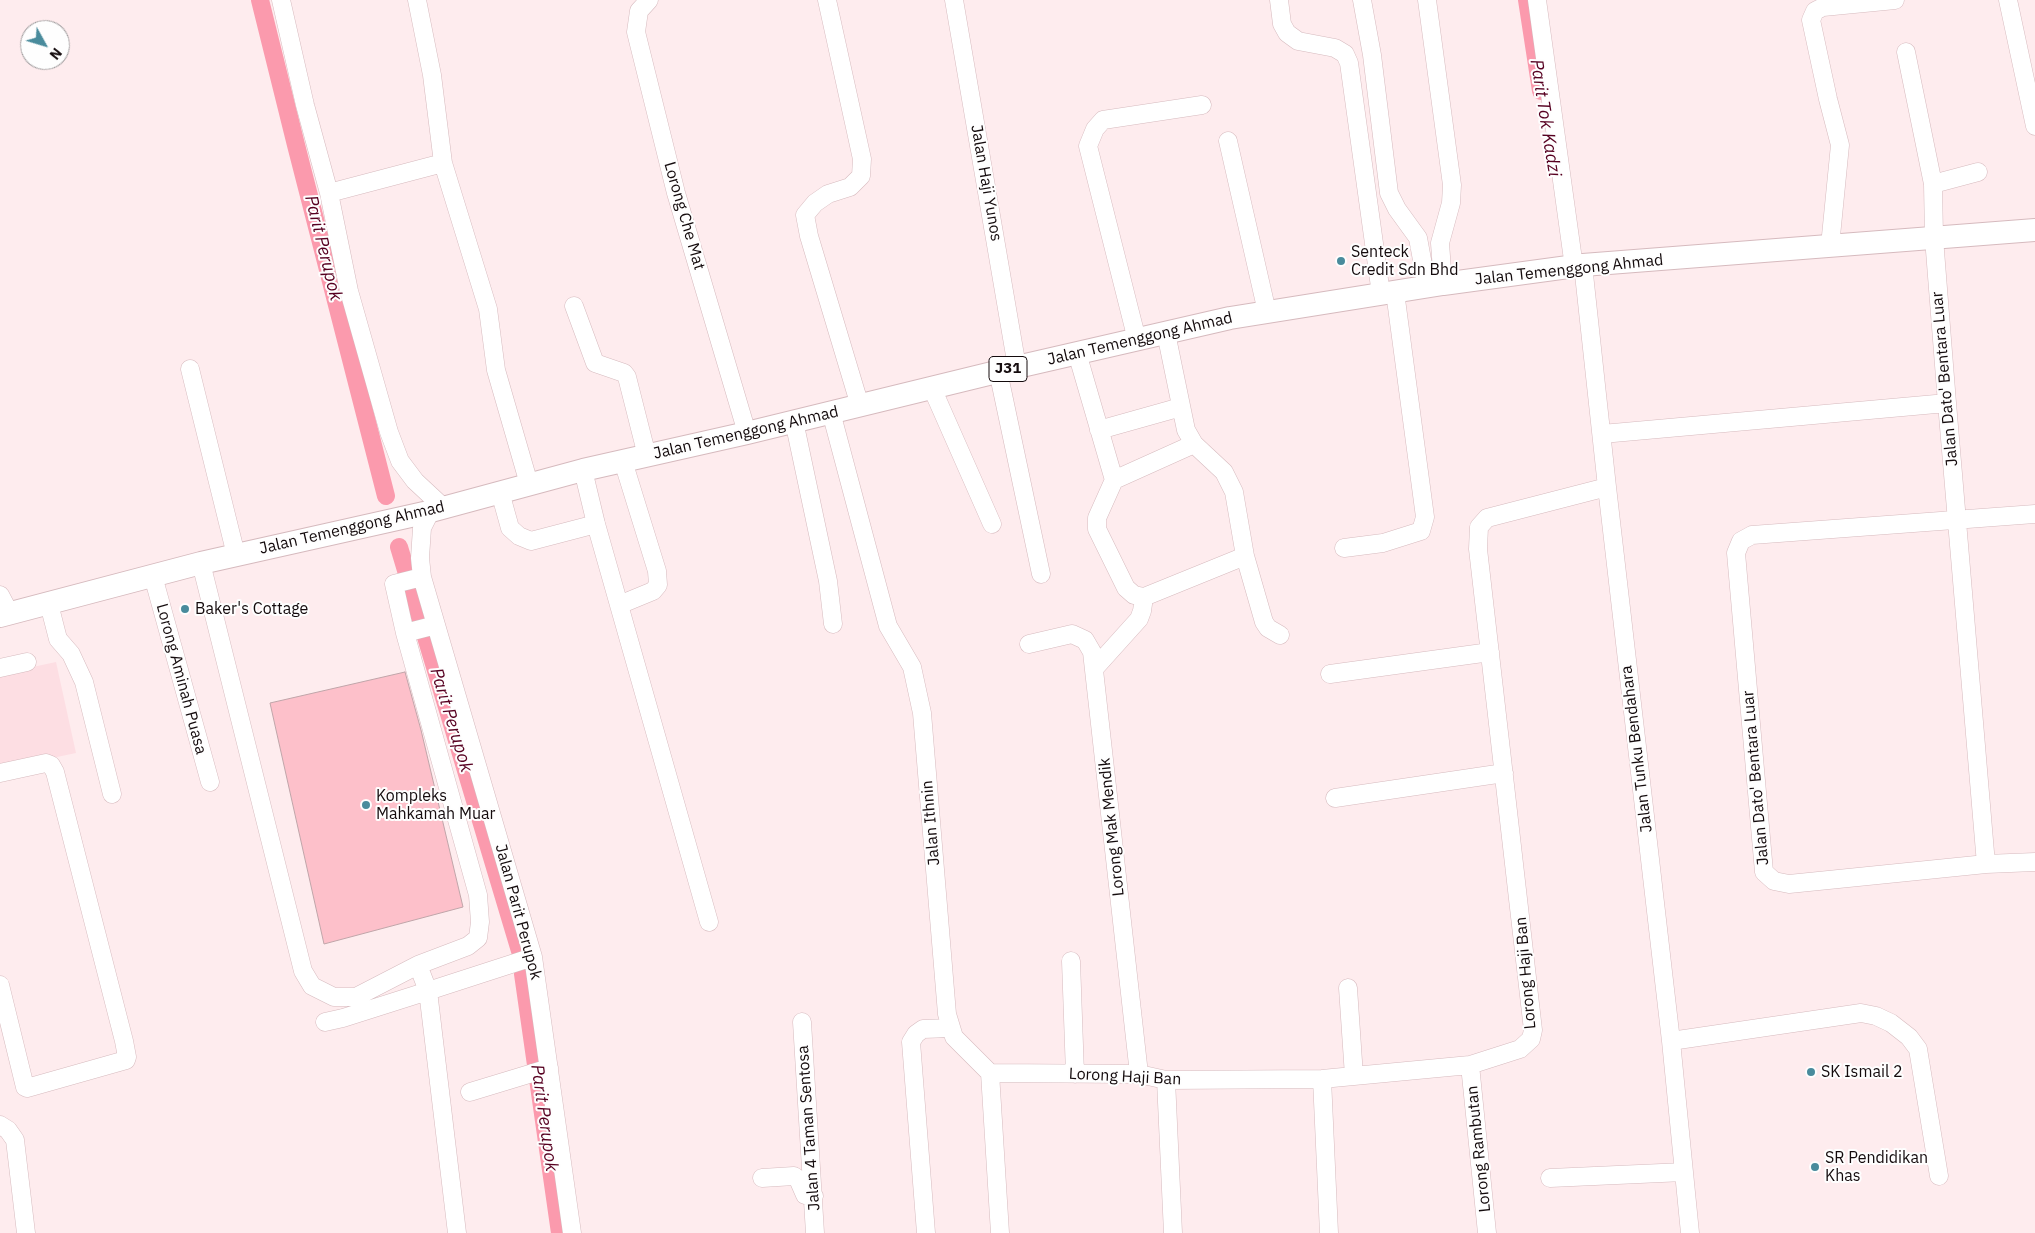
<!DOCTYPE html>
<style>
body{margin:0}
#map{position:relative;width:2035px;height:1233px;overflow:hidden;background:#feecee;font-family:"IBM Plex Sans",sans-serif}
canvas{display:block}
.north{position:absolute;left:20px;top:20px;width:50px;height:50px;box-sizing:border-box;background:#fefefe;border:1px solid #a09d9e;border-radius:50%;rotate:129deg;font-size:14px;font-weight:700;line-height:20px;text-align:center;color:#140b0d}
.north::after{content:'';display:block;margin:auto;width:18px;height:22px;background:#498b9c;clip-path:polygon(50% 0,100% 100%,50% 72%,0 100%)}
</style>
<div id="map">
<canvas width="2035" height="1233"></canvas>
<div class="north">N</div>
</div>
<script>
const ctx = document.querySelector('canvas').getContext('2d');
ctx.lineJoin = 'round';
function paint(path, color) {
  ctx.fillStyle = color;
  ctx.fill(path, 'evenodd');
}
function shape(rows) {
  const path = new Path2D();
  for (const r of rows) {
    path.moveTo(r[0], r[1]);
    for (let i = 2; i < r.length; i += 2) path.lineTo(r[i], r[i + 1]);
  }
  return path;
}
function stroke(path, color, width, dash) {
  ctx.strokeStyle = color;
  ctx.lineWidth = width;
  ctx.lineCap = dash ? 'butt' : 'round';
  ctx.setLineDash(dash || []);
  ctx.stroke(path);
}
function label(font, color, halo, rows, align = 'center') {
  ctx.font = font + ' "IBM Plex Sans",sans-serif';
  ctx.lineWidth = 4;
  ctx.setLineDash([]);
  ctx.textBaseline = 'middle';
  ctx.strokeStyle = halo;
  ctx.fillStyle = color;
  for (const [text, x, y, turn = 0] of rows) {
    ctx.save();
    ctx.translate(x, y);
    ctx.rotate((+turn || 0) * Math.PI / 180);
    ctx.textAlign = isNaN(turn) ? turn : align;
    if (halo) ctx.strokeText(text, 0, 0);
    ctx.fillText(text, 0, 0);
    ctx.restore();
  }
}
paint(shape([
 [56,662,76,753,0,769,0,674]
]), '#fddee3');
stroke(shape([
 [260,0,296,145,386,496],
 [1527,0,1541,91],
 [399,547,520,951],
 [523,974,560,1233]
]), '#fb9aad', 18);
const building = shape([
 [405,672,421,730,463,907,324,944,270,703,405,672]
]);
paint(building, '#fdc0ca');
stroke(building, '#c0a5a9', 1);
const minor = shape([
 [281,0,305,105,329,193,349,291,389,432,400,461,415,481,444,508],
 [417,0,432,75,443,163,488,309,496,370,529,484],
 [649,0,639,11,636,32,676,193,747,433],
 [827,0,862,159,861,176,850,187,828,194,815,203,805,215,809,236,860,406],
 [954,0,1017,367],
 [1279,0,1282,24,1287,33,1298,41,1335,48,1345,54,1349,63,1381,294],
 [1362,0,1372,55,1389,193,1397,209,1418,238,1427,287],
 [1427,0,1452,185,1451,203,1440,243,1443,284],
 [1537,0,1574,267],
 [2008,0,2035,126],
 [1906,52,1933,184],
 [1228,141,1267,312],
 [1978,172,1933,184,1934,238,1947,403,1986,864],
 [329,193,443,163],
 [1830,246,1840,145,1828,99,1811,20,1815,11,1823,7,1895,0],
 [1583,265,1607,487,1671,1041,1690,1233],
 [574,306,595,363,624,373,627,377,647,456],
 [1166,333,1186,430,1194,444,1224,472,1234,492,1245,556,1264,622,1268,628,1280,635],
 [1137,340,1088,146,1095,129,1103,120,1202,105],
 [1077,353,1114,480],
 [190,369,236,555],
 [998,371,1041,574],
 [932,388,992,524],
 [831,412,888,626,912,667,922,713,947,1014,954,1037,990,1073,1000,1233],
 [794,421,828,581,833,624],
 [1099,430,1181,407],
 [1602,434,1947,403],
 [1194,444,1114,480,1097,518,1097,529,1126,588,1134,595,1144,597,1245,556],
 [583,470,596,524,709,922],
 [500,492,510,528,519,536,531,541,596,524],
 [430,512,422,528,420,558,422,577,533,957,572,1233],
 [2035,514,1752,535,1741,541,1736,553,1764,872,1774,881,1789,884,1986,864,2035,862],
 [1344,548,1383,543,1421,531,1425,517,1395,292],
 [201,563,303,971,312,986,334,997,356,997,418,965,428,991,343,1018,325,1022],
 [153,576,210,782],
 [0,595,10,614],
 [49,604,58,639,71,654,84,682,112,794],
 [619,605,653,591,658,585,657,571,623,461],
 [405,633,436,625],
 [1029,644,1072,634,1085,640,1092,652,1139,1074],
 [0,668,27,662],
 [1094,669,1139,619,1142,611,1144,597],
 [1330,674,1490,652],
 [0,773,46,763,51,765,55,772,124,1041,127,1057,126,1060,27,1088,25,1087,0,985],
 [1335,798,1504,773],
 [1071,961,1075,1074],
 [418,965,468,946,478,938,480,922,478,895,405,633,394,584,422,577],
 [1348,988,1354,1076],
 [802,1022,815,1233],
 [1671,1041,1861,1013,1876,1016,1891,1023,1909,1037,1918,1049,1939,1176],
 [1470,1065,1487,1233],
 [990,1073,1139,1074,1166,1080,1322,1079,1470,1065,1520,1049,1531,1039,1533,1030,1478,549,1479,527,1487,518,1607,487],
 [1322,1079,1329,1233],
 [1166,1080,1173,1233],
 [470,1092,549,1068],
 [0,1125,8,1130,15,1140,26,1233],
 [762,1178,794,1176,798,1179,805,1195,814,1196],
 [1550,1178,1684,1172],
 [457,1233,428,991,533,957],
 [926,1233,911,1042,916,1034,923,1029,951,1028]
]);
const major = shape([
 [0,616,201,563,424,513,583,470,747,433,1017,367,1230,318,1443,284,1583,265,2035,230]
]);
stroke(minor, '#d6babe', 19);
stroke(major, '#d6babe', 24);
stroke(minor, '#fff', 18);
stroke(major, '#fff', 22);
for (const [x, y, r, color] of [
 [1341,261,5,"#498b9c"],
 [185,609,5,"#498b9c"],
 [366,805,5,"#498b9c"],
 [1811,1072,5,"#498b9c"],
 [1815,1167,5,"#498b9c"]
]) {
  const dot = new Path2D();
  dot.arc(x, y, r, 0, 2 * Math.PI);
  ctx.fillStyle = color;
  ctx.fill(dot);
  stroke(dot, '#fefefe', 2);
}
for (const [x, y, w] of [
 [1008,369,38]
]) {
  const box = new Path2D();
  box.roundRect(x - w / 2, y - 12.5, w, 25, 4);
  ctx.fillStyle = '#fefefe';
  ctx.fill(box);
  stroke(box, '#140b0d', 1);
}
label('bold 15px', '#140b0d', null, [
 ["J31",1008,369]
]);
label('16px', '#140b0d', '#fefefe', [
 ["Jalan Haji Yunos",986,183,80],
 ["Lorong Che Mat",684,216,74],
 ["Jalan Temenggong Ahmad",1569,270,-6],
 ["Jalan Temenggong Ahmad",1140,339,-13],
 ["Jalan Dato' Bentara Luar",1945,379,-95],
 ["Jalan Temenggong Ahmad",746,433,-13],
 ["Jalan Temenggong Ahmad",352,528,-13],
 ["Lorong Aminah Puasa",181,679,75],
 ["Jalan Tunku Bendahara",1637,749,-97],
 ["Jalan Dato' Bentara Luar",1756,778,-95],
 ["Jalan Ithnin",931,823,-95],
 ["Lorong Mak Mendik",1112,827,-96],
 ["Jalan Parit Perupok",518,912,75],
 ["Lorong Haji Ban",1526,973,-95],
 ["Lorong Haji Ban",1125,1077,3],
 ["Jalan 4 Taman Sentosa",809,1128,-94],
 ["Lorong Rambutan",1479,1149,-96]
]);
label('16px', '#140b0d', '#fefefe', [
 ["Senteck",1351,252],
 ["Credit Sdn Bhd",1351,270],
 ["Baker's Cottage",195,609],
 ["Kompleks",376,796],
 ["Mahkamah Muar",376,814],
 ["SK Ismail 2",1821,1072],
 ["SR Pendidikan",1825,1158],
 ["Khas",1825,1176]
], 'left');
label('italic 18px', '#570021', '#fefefe', [
 ["Parit Tok Kadzi",1545,118,81],
 ["Parit Perupok",323,248,76],
 ["Parit Perupok",451,720,73],
 ["Parit Perupok",544,1118,82]
]);
</script>
